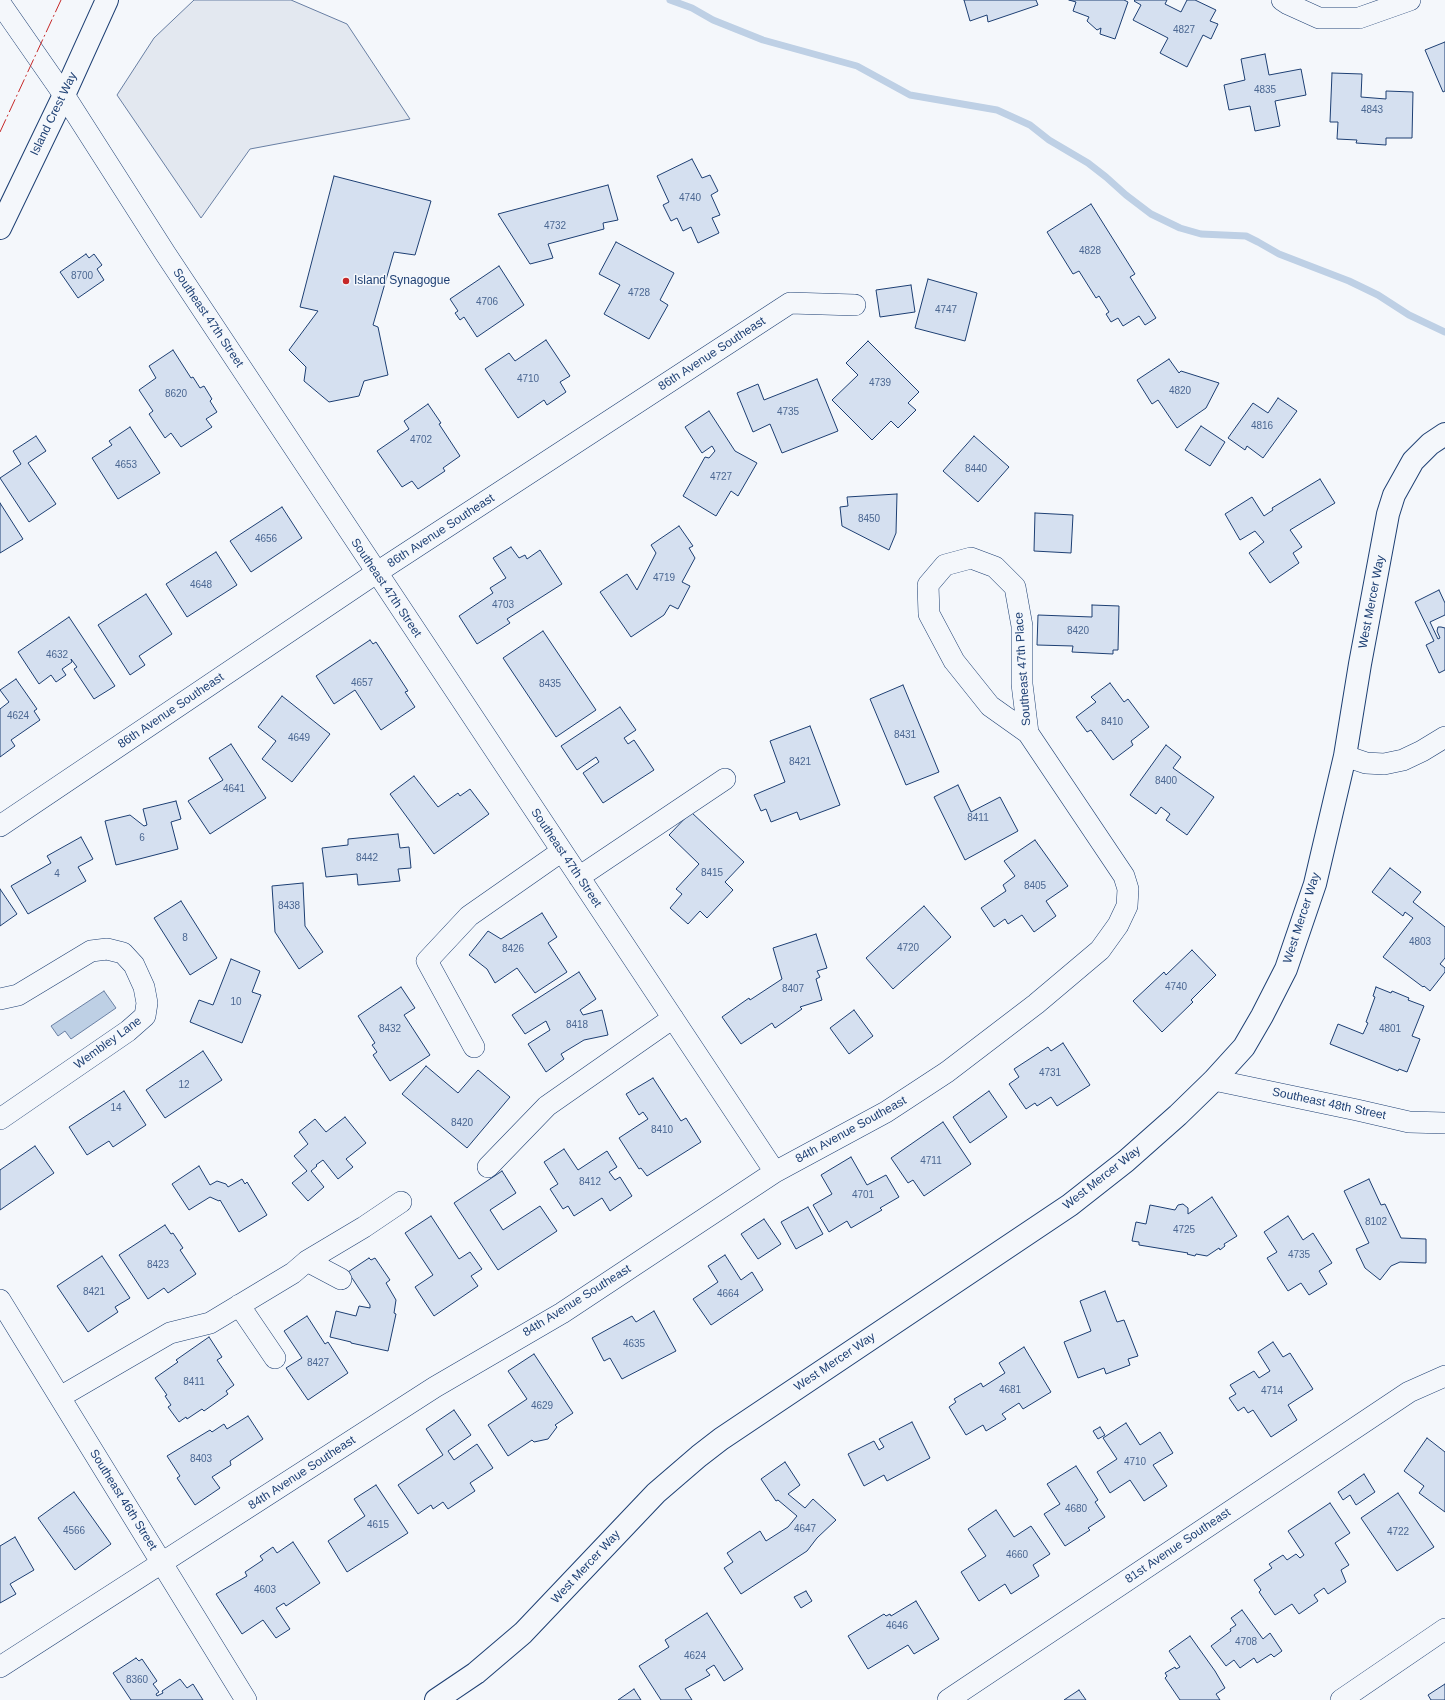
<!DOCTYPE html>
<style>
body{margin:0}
canvas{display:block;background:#f4f7fb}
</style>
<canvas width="1445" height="1700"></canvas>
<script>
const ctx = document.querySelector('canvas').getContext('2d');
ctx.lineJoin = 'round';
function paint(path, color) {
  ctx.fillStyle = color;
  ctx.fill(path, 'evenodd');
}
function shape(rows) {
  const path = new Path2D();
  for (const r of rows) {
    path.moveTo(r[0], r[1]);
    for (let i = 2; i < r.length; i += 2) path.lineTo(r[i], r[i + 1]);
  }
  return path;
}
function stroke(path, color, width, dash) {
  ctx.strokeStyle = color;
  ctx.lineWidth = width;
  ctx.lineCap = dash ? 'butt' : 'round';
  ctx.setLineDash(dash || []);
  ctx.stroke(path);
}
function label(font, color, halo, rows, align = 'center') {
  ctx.font = font + ' Helvetica,sans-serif';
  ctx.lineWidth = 3;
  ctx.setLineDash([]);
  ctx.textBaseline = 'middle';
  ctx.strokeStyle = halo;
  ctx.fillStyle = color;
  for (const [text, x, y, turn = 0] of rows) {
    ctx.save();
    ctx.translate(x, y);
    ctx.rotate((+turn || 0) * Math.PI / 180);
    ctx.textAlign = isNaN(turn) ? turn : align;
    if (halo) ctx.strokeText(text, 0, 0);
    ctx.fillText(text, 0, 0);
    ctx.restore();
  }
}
const parking = shape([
 [194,0,291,0,347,24,410,119,250,149,201,218,117,95,154,38,194,0]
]);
paint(parking, '#e3e8f0');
stroke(parking, '#687fa3', 1);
const water = shape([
 [104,991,116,1008,71,1039,65,1031,58,1036,51,1026,104,991]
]);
paint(water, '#bed0e5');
stroke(water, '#687fa3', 1);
stroke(shape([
 [670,0,692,8,713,20,763,40,857,66,910,95,997,110,1030,125,1049,140,1088,163,1106,177,1126,195,1151,214,1180,228,1201,234,1246,236,1258,242,1279,254,1349,281,1378,295,1409,315,1445,332]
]), '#bed0e5', 7);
const building = shape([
 [964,0,1036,0,1038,5,988,22,987,15,970,21,964,0],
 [1069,0,1124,0,1128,2,1115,39,1100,34,1101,28,1097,30,1087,21,1089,17,1073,11,1076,2,1069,0],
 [1135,0,1167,0,1165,4,1181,12,1187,0,1195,0,1216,10,1210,21,1218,24,1211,39,1203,35,1187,67,1160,53,1168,38,1133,20,1141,5,1134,1,1135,0],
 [1445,42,1445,91,1443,92,1425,50,1445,42],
 [1265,54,1269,75,1301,69,1306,95,1275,101,1280,126,1255,131,1250,106,1229,110,1224,85,1245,80,1241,59,1265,54],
 [1332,73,1362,74,1361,97,1386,99,1386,91,1413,92,1412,138,1386,138,1386,145,1356,143,1357,140,1337,139,1338,122,1330,122,1332,73],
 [692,159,702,178,710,175,718,191,711,195,720,215,712,218,719,233,698,243,691,227,683,231,677,218,671,221,663,205,669,202,657,176,692,159],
 [334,176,431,201,415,255,394,252,373,325,378,327,388,375,364,381,359,396,329,402,304,381,306,367,289,350,318,311,300,307,334,176],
 [608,185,618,220,603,223,604,229,548,244,553,258,530,264,498,214,608,185],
 [1091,204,1135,274,1130,277,1156,318,1145,325,1139,316,1123,326,1118,318,1111,322,1106,314,1109,312,1099,296,1096,298,1079,271,1073,274,1047,232,1091,204],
 [616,242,674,273,660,300,668,305,649,339,604,314,620,285,599,274,616,242],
 [86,254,89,258,94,254,102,265,97,269,104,280,78,298,60,272,86,254],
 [499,266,524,305,477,337,464,317,460,320,455,313,458,311,450,299,499,266],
 [928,279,977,293,965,341,915,328,928,279],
 [911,285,915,312,880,317,876,290,911,285],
 [546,340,570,376,560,382,566,392,547,405,544,400,518,418,485,369,509,353,515,361,546,340],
 [868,341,919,392,908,403,916,410,898,428,891,421,872,440,832,400,858,375,846,363,868,341],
 [173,350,191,378,193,377,200,388,204,386,212,399,210,401,217,412,206,419,212,427,181,447,171,433,165,438,149,414,153,411,139,390,156,378,149,366,173,350],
 [1169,359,1179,373,1181,371,1219,383,1206,408,1177,428,1158,400,1152,404,1137,380,1169,359],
 [817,379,838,431,782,453,770,424,753,432,737,393,758,384,764,400,817,379],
 [1278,398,1297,411,1263,458,1247,446,1245,450,1228,438,1253,403,1268,413,1278,398],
 [428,404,441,423,439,424,460,456,443,468,445,471,418,489,412,481,402,487,377,451,409,429,404,421,428,404],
 [709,411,735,451,757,463,738,496,731,491,716,516,683,496,705,457,709,458,715,451,712,446,702,453,685,427,709,411],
 [1201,426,1225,442,1210,466,1185,450,1201,426],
 [130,427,160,473,118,499,92,458,112,445,109,441,130,427],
 [36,436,46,451,28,463,56,504,29,522,0,478,21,464,13,451,36,436],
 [974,436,1009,467,978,502,943,471,974,436],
 [1320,479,1335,503,1290,530,1302,547,1293,553,1299,563,1270,583,1249,553,1264,542,1255,531,1240,540,1225,514,1252,497,1264,516,1273,510,1272,508,1320,479],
 [897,494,896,533,889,550,842,526,840,507,848,506,847,497,897,494],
 [0,503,23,539,0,553,0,503],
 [282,507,302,538,251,572,230,541,282,507],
 [1035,513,1073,515,1071,553,1034,551,1035,513],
 [679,526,693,546,689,548,695,558,682,582,690,586,678,609,670,605,664,615,631,637,600,592,627,574,637,590,656,553,651,545,679,526],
 [511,547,519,558,525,555,527,559,540,550,562,584,507,619,510,623,477,644,459,616,493,593,490,588,506,578,493,558,511,547],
 [216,552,237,585,187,617,166,584,216,552],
 [1439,590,1445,603,1445,615,1430,622,1438,639,1440,638,1437,631,1438,627,1441,627,1445,628,1445,670,1439,673,1426,645,1434,641,1415,602,1439,590],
 [146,594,172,634,139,656,145,665,130,675,98,625,146,594],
 [1092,605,1119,606,1118,650,1113,650,1113,654,1072,652,1073,646,1037,645,1038,615,1092,617,1092,605],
 [69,617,115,686,94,699,74,669,77,667,71,659,72,662,62,669,66,675,56,682,51,675,39,684,18,652,69,617],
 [543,631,596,710,556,737,503,658,543,631],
 [370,640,373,644,376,642,408,691,405,692,415,707,381,730,355,690,334,704,316,676,370,640],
 [16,679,37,709,34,711,40,720,11,740,15,746,0,757,0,709,9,702,0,690,16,679],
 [1110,683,1124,702,1128,699,1149,727,1131,741,1133,745,1113,760,1091,730,1087,732,1076,717,1096,702,1091,697,1110,683],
 [903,685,939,772,906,785,870,699,903,685],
 [282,696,330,734,292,782,262,759,276,741,258,727,282,696],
 [620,707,636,730,624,738,628,744,634,740,654,770,603,803,583,773,599,762,596,757,577,770,561,746,620,707],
 [810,726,840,805,800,820,797,812,771,822,766,809,761,811,754,795,785,782,770,741,810,726],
 [231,744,266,798,210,834,188,801,223,780,209,758,231,744],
 [1166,745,1181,757,1173,768,1214,797,1187,835,1166,820,1170,814,1161,807,1156,814,1130,795,1166,745],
 [414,776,438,807,458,793,460,796,470,789,489,814,434,854,390,794,414,776],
 [958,785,971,812,1000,797,1018,831,965,860,934,797,958,785],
 [176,801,181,819,171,822,178,849,116,865,105,821,130,815,144,826,147,825,143,809,176,801],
 [691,812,744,862,725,882,733,890,707,918,700,911,688,924,670,908,682,894,676,889,699,864,669,835,691,812],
 [398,834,400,848,409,847,411,868,398,869,400,881,358,885,357,874,326,877,322,848,348,845,348,839,398,834],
 [81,837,93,859,78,867,86,881,28,914,11,886,51,863,47,856,81,837],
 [1035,840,1068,886,1046,901,1056,916,1034,932,1022,915,1008,924,1005,919,994,927,981,908,1006,891,1003,885,1015,876,1004,861,1035,840],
 [1390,868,1421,892,1413,902,1445,927,1445,958,1440,964,1445,968,1445,972,1430,991,1424,986,1423,987,1383,957,1413,918,1405,912,1403,916,1372,892,1390,868],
 [303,883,305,926,323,952,299,969,275,932,272,886,303,883],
 [0,889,17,914,0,926,0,889],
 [181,901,217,958,190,975,154,918,181,901],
 [924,906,951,937,893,989,866,958,924,906],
 [542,913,557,937,548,943,567,972,535,993,517,968,495,983,487,969,469,955,488,931,501,939,542,913],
 [816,934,827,968,817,971,820,977,816,979,822,1000,800,1007,802,1009,775,1028,772,1023,741,1044,722,1017,749,998,750,1000,782,979,773,948,816,934],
 [1192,950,1216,975,1191,1000,1193,1002,1162,1032,1133,1001,1164,972,1166,975,1192,950],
 [231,959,260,971,252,992,261,995,242,1043,190,1022,199,1000,213,1005,231,959],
 [579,972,596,999,580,1010,583,1015,602,1010,608,1035,584,1040,561,1054,564,1059,546,1072,528,1044,550,1030,546,1021,525,1034,512,1015,579,972],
 [401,987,415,1008,404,1015,430,1055,390,1081,373,1055,377,1052,372,1045,375,1043,358,1016,401,987],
 [1376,987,1391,993,1392,991,1409,998,1408,1000,1424,1006,1412,1036,1420,1039,1407,1072,1399,1069,1398,1071,1330,1044,1338,1024,1363,1034,1368,1023,1366,1022,1375,997,1373,996,1376,987],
 [854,1010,873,1036,849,1054,830,1028,854,1010],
 [1063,1043,1090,1085,1057,1106,1051,1097,1037,1106,1035,1103,1026,1109,1009,1084,1019,1077,1014,1069,1048,1047,1051,1051,1063,1043],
 [203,1051,222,1080,165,1118,146,1090,203,1051],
 [426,1066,458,1093,478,1070,510,1097,467,1148,402,1094,426,1066],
 [653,1078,681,1121,686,1118,701,1142,647,1176,641,1168,639,1169,619,1138,648,1119,643,1112,639,1115,626,1094,653,1078],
 [124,1091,146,1125,113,1147,109,1141,87,1155,69,1127,124,1091],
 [989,1091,1007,1117,970,1143,953,1117,989,1091],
 [345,1117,366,1143,346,1159,353,1167,338,1179,323,1160,316,1165,317,1166,311,1171,324,1187,308,1201,292,1183,307,1171,294,1156,308,1144,299,1132,315,1119,326,1132,345,1117],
 [943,1122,971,1164,924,1196,913,1180,908,1183,891,1158,943,1122],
 [35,1146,54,1173,0,1210,0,1170,35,1146],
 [564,1149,578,1170,607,1151,617,1167,609,1172,615,1180,620,1177,632,1196,610,1211,602,1198,574,1216,568,1206,563,1209,550,1189,558,1184,544,1162,564,1149],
 [851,1157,867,1185,886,1175,899,1197,880,1208,882,1210,851,1228,847,1221,829,1232,813,1205,832,1194,821,1175,851,1157],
 [199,1166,210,1185,217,1181,226,1184,228,1187,242,1179,245,1184,247,1182,267,1215,239,1232,220,1200,219,1201,210,1197,189,1210,172,1184,199,1166],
 [502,1171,516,1193,490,1210,503,1230,540,1206,557,1231,498,1270,454,1203,502,1171],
 [1369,1179,1381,1205,1385,1204,1401,1238,1426,1239,1426,1263,1400,1262,1391,1266,1380,1280,1365,1268,1356,1249,1369,1243,1344,1191,1369,1179],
 [1212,1197,1237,1236,1224,1244,1225,1246,1220,1250,1219,1248,1207,1256,1196,1254,1195,1256,1187,1254,1188,1253,1139,1245,1139,1242,1132,1241,1136,1222,1146,1224,1150,1205,1175,1210,1178,1205,1183,1204,1188,1208,1188,1214,1212,1197],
 [808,1207,823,1234,796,1249,781,1222,808,1207],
 [431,1216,459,1259,470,1252,482,1269,471,1276,478,1286,434,1316,415,1287,433,1275,405,1233,431,1216],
 [1288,1216,1303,1240,1313,1233,1332,1263,1319,1271,1327,1284,1309,1295,1301,1283,1288,1291,1267,1258,1277,1252,1264,1232,1288,1216],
 [764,1219,781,1244,758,1259,741,1234,764,1219],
 [165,1225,171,1234,173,1233,183,1248,180,1250,196,1274,168,1293,164,1288,148,1299,119,1255,165,1225],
 [725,1255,741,1280,752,1272,763,1290,711,1325,693,1299,718,1282,708,1266,725,1255],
 [102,1256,130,1298,115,1307,118,1312,88,1332,57,1286,102,1256],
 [369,1258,371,1260,375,1258,390,1280,386,1283,396,1300,394,1313,396,1314,388,1351,351,1343,351,1342,330,1337,336,1311,356,1316,359,1306,370,1308,370,1305,348,1272,369,1258],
 [1105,1291,1117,1322,1124,1320,1138,1356,1128,1359,1130,1365,1106,1374,1104,1368,1078,1378,1064,1342,1091,1331,1080,1301,1105,1291],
 [654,1311,676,1351,622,1379,610,1358,604,1361,592,1338,632,1316,636,1322,654,1311],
 [307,1316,325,1344,328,1342,348,1373,308,1400,286,1368,302,1358,284,1331,307,1316],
 [209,1337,222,1357,217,1360,234,1385,226,1391,228,1394,204,1411,202,1409,187,1419,186,1417,179,1422,168,1407,171,1405,165,1396,167,1395,155,1378,178,1362,176,1360,209,1337],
 [1273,1342,1283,1357,1290,1353,1313,1389,1288,1405,1297,1420,1271,1437,1253,1410,1248,1413,1244,1407,1238,1411,1229,1398,1236,1394,1230,1385,1254,1371,1259,1378,1270,1371,1258,1352,1273,1342],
 [1024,1347,1051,1392,1023,1409,1019,1403,1002,1414,1006,1419,986,1431,983,1425,966,1435,949,1407,956,1402,954,1399,981,1383,983,1387,1005,1373,999,1363,1024,1347],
 [534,1354,573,1413,555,1425,557,1427,548,1439,534,1442,532,1440,508,1456,488,1425,527,1399,508,1371,534,1354],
 [454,1410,471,1435,448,1451,454,1460,477,1444,493,1468,470,1483,475,1491,448,1509,443,1502,433,1509,431,1505,418,1514,398,1485,443,1455,426,1429,454,1410],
 [248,1416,263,1439,230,1461,231,1465,212,1477,220,1488,195,1505,177,1478,180,1476,167,1456,210,1430,212,1432,224,1424,227,1429,248,1416],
 [912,1422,930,1458,887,1481,884,1475,864,1486,848,1454,874,1441,879,1450,884,1447,879,1439,912,1422],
 [1126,1423,1140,1445,1160,1432,1173,1453,1153,1465,1167,1486,1144,1501,1130,1480,1110,1493,1097,1472,1117,1459,1103,1438,1126,1423],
 [1100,1427,1105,1435,1098,1439,1093,1431,1100,1427],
 [1427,1438,1445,1452,1445,1512,1419,1493,1424,1486,1404,1471,1427,1438],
 [785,1462,800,1485,788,1494,805,1508,813,1499,836,1520,817,1538,807,1551,741,1594,724,1568,733,1562,727,1553,760,1531,766,1541,788,1527,797,1516,778,1500,776,1501,761,1479,785,1462],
 [1076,1466,1098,1500,1095,1502,1105,1517,1088,1528,1090,1530,1065,1546,1044,1514,1060,1504,1047,1484,1076,1466],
 [1364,1474,1375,1492,1356,1505,1350,1495,1343,1500,1338,1492,1364,1474],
 [376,1485,408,1533,347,1572,328,1541,365,1516,354,1499,376,1485],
 [74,1492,111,1544,75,1570,38,1518,74,1492],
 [1398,1493,1434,1547,1397,1571,1361,1518,1398,1493],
 [1330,1503,1350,1533,1335,1543,1349,1565,1341,1570,1346,1582,1328,1594,1324,1588,1314,1595,1318,1601,1299,1614,1292,1604,1275,1615,1259,1592,1261,1590,1254,1580,1272,1568,1269,1564,1283,1555,1287,1560,1296,1554,1300,1558,1304,1555,1288,1531,1330,1503],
 [996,1510,1014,1537,1031,1526,1050,1554,1033,1565,1039,1576,1011,1594,1005,1584,979,1601,961,1572,986,1556,968,1529,996,1510],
 [15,1537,34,1570,10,1584,16,1594,0,1603,0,1546,15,1537],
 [293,1542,320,1583,286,1606,284,1603,276,1608,290,1629,276,1638,263,1620,242,1634,216,1594,247,1576,245,1572,263,1560,260,1556,273,1547,277,1553,293,1542],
 [806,1591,812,1601,801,1608,794,1597,806,1591],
 [916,1601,939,1639,914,1654,908,1645,868,1669,848,1636,884,1614,886,1616,890,1614,891,1616,916,1601],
 [1242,1610,1263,1639,1270,1633,1282,1651,1274,1657,1271,1654,1257,1663,1254,1658,1240,1668,1234,1660,1226,1666,1211,1646,1231,1631,1230,1629,1236,1625,1231,1618,1242,1610],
 [707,1613,743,1669,724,1681,714,1665,706,1670,710,1675,685,1689,692,1700,661,1700,639,1666,669,1647,665,1640,707,1613],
 [1190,1636,1215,1671,1225,1688,1216,1694,1220,1700,1180,1700,1165,1678,1167,1676,1165,1673,1175,1667,1176,1669,1180,1667,1169,1651,1190,1636],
 [136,1658,139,1661,142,1659,157,1681,153,1684,159,1692,156,1694,157,1696,163,1693,162,1691,180,1679,187,1688,193,1684,203,1700,131,1700,113,1673,136,1658],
 [1445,1684,1445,1700,1431,1700,1428,1695,1445,1684],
 [634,1689,641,1700,618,1700,634,1689],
 [1079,1690,1086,1700,1064,1700,1079,1690]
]);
paint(building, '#d5e0f0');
stroke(building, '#1d3f73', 1);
const street = shape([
 [1282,0,1288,4,1319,18,1359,18,1410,0],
 [0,3,64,95,165,253,775,1172],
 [1345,756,1366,763,1384,764,1403,760,1422,751,1445,737],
 [0,826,376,573,790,303,855,305],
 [579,877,725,779],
 [0,999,18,995,91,951,107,949,123,953,134,965,144,987,147,1003,145,1016,128,1031,0,1119],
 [474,1047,427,961,469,916,562,851],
 [1214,1080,1357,1110,1409,1122,1445,1123],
 [488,1167,547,1106,673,1018],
 [307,1261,341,1279],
 [0,1300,246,1700],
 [239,1305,275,1358],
 [60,1397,170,1333,210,1323,293,1273,307,1261,364,1227,401,1202],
 [0,1667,435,1387,562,1313,775,1172,886,1112,947,1072,1036,1004,1100,950,1118,925,1127,906,1128,889,1124,876,1028,733,990,706,954,661,929,614,928,585,945,565,971,558,995,567,1015,587,1022,626,1022,684,1028,733],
 [948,1700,1409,1392,1445,1376],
 [1341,1700,1445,1629]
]);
const secondary = shape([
 [0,228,64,95,107,0],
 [436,1700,476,1673,523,1633,656,1493,699,1456,721,1439,1070,1205,1126,1161,1178,1115,1214,1080,1244,1047,1262,1016,1286,969,1315,884,1345,756,1360,664,1388,514,1394,495,1413,461,1430,444,1445,434]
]);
stroke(street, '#1d3f73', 22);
stroke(secondary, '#1d3f73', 24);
stroke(street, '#f4f7fb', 21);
stroke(secondary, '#f4f7fb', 22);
stroke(shape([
 [0,132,61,0]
]), '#c62828', 1, [14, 3, 2, 3]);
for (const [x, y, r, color] of [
 [346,281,4,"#c62828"]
]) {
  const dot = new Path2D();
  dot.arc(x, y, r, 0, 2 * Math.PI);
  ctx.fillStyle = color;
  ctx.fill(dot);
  stroke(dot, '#f4f7fb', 1.5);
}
label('10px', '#4b6792', null, [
 ["4827",1184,30],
 ["4835",1265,90],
 ["4843",1372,110],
 ["4740",690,198],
 ["4732",555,226],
 ["4828",1090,251],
 ["8700",82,276],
 ["4728",639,293],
 ["4706",487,302],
 ["4747",946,310],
 ["4710",528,379],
 ["4739",880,383],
 ["4820",1180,391],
 ["8620",176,394],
 ["4735",788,412],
 ["4816",1262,426],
 ["4702",421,440],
 ["4653",126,465],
 ["8440",976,469],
 ["4727",721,477],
 ["8450",869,519],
 ["4656",266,539],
 ["4719",664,578],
 ["4648",201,585],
 ["4703",503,605],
 ["8420",1078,631],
 ["4632",57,655],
 ["4657",362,683],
 ["8435",550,684],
 ["4624",18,716],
 ["8410",1112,722],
 ["8431",905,735],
 ["4649",299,738],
 ["8421",800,762],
 ["8400",1166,781],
 ["4641",234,789],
 ["8411",978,818],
 ["6",142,838],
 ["8442",367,858],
 ["8415",712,873],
 ["4",57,874],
 ["8405",1035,886],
 ["8438",289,906],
 ["8",185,938],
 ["4803",1420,942],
 ["4720",908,948],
 ["8426",513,949],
 ["4740",1176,987],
 ["8407",793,989],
 ["10",236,1002],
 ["8418",577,1025],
 ["8432",390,1029],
 ["4801",1390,1029],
 ["4731",1050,1073],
 ["12",184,1085],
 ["14",116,1108],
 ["8420",462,1123],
 ["8410",662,1130],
 ["4711",931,1161],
 ["8412",590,1182],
 ["4701",863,1195],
 ["8102",1376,1222],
 ["4725",1184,1230],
 ["4735",1299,1255],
 ["8423",158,1265],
 ["8421",94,1292],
 ["4664",728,1294],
 ["4635",634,1344],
 ["8427",318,1363],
 ["8411",194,1382],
 ["4681",1010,1390],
 ["4714",1272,1391],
 ["4629",542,1406],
 ["8403",201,1459],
 ["4710",1135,1462],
 ["4680",1076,1509],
 ["4615",378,1525],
 ["4647",805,1529],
 ["4566",74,1531],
 ["4722",1398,1532],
 ["4660",1017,1555],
 ["4603",265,1590],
 ["4646",897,1626],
 ["4708",1246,1642],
 ["4624",695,1656],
 ["8360",137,1680]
]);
label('12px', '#1d3f73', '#f4f7fb', [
 ["Island Crest Way",54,114,-64],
 ["Southeast 47th Street",208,318,56],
 ["86th Avenue Southeast",712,354,-33],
 ["86th Avenue Southeast",441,531,-33],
 ["Southeast 47th Street",386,588,56],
 ["West Mercer Way",1372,602,-79],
 ["Southeast 47th Place",1023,669,-94],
 ["86th Avenue Southeast",171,711,-34],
 ["Southeast 47th Street",566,858,56],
 ["West Mercer Way",1302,918,-72],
 ["Wembley Lane",108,1043,-36],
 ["Southeast 48th Street",1329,1104,12],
 ["84th Avenue Southeast",851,1130,-29],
 ["West Mercer Way",1102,1178,-38],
 ["84th Avenue Southeast",577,1301,-32],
 ["West Mercer Way",835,1362,-34],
 ["84th Avenue Southeast",302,1473,-33],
 ["Southeast 46th Street",123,1500,58],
 ["81st Avenue Southeast",1178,1546,-34],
 ["West Mercer Way",586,1567,-47]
]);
label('12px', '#1d3f73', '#f4f7fb', [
 ["Island Synagogue",354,281]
], 'left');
</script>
